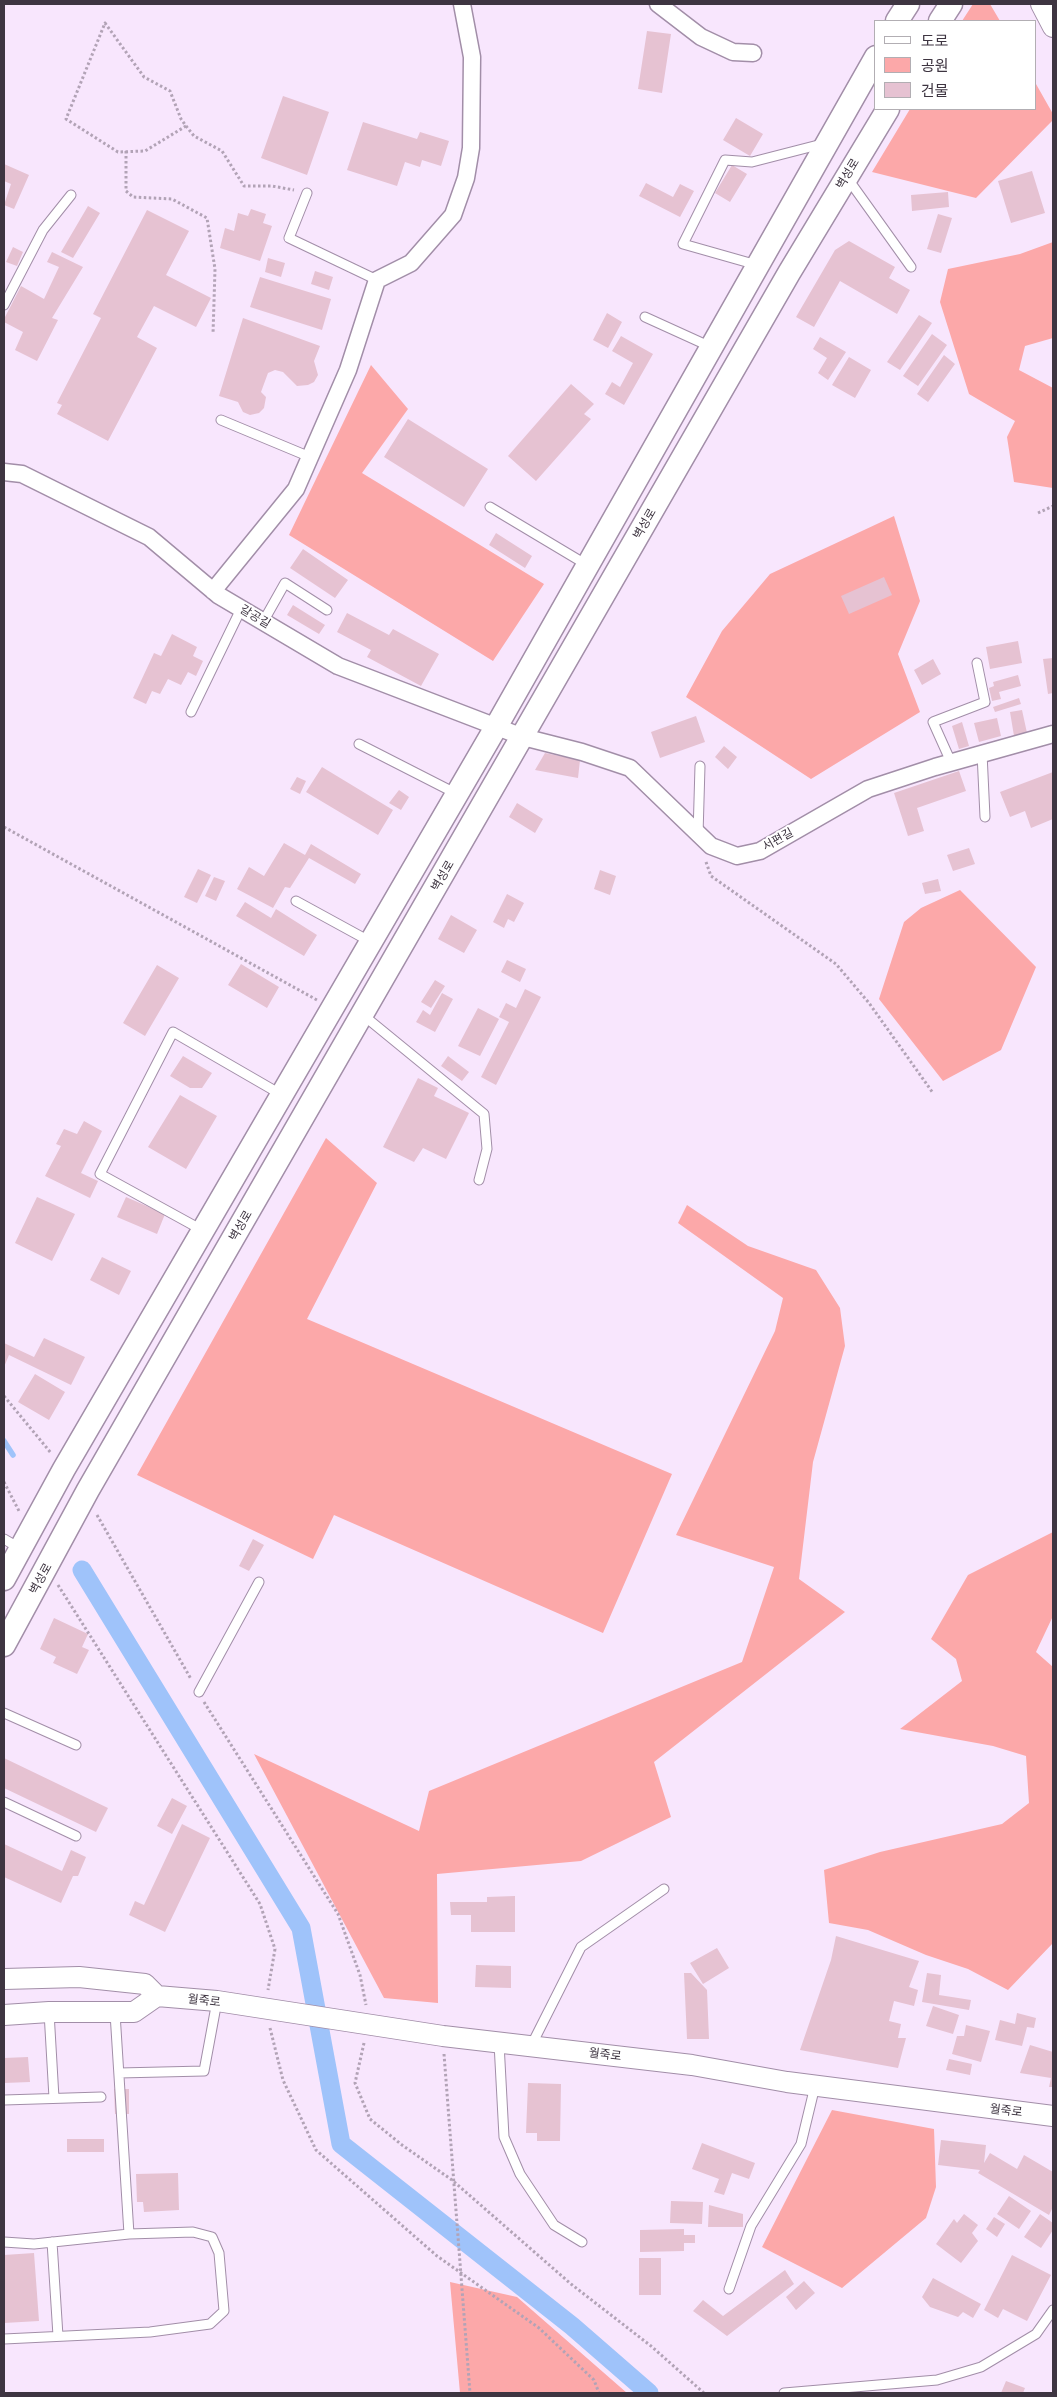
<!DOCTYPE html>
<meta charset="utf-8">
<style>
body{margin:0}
#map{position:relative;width:1057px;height:2397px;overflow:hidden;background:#f8e6fd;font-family:"PT Sans Narrow","Noto Sans KR",sans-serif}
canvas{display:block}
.frame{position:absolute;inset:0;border:5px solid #3e3541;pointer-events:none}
.legend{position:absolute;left:874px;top:20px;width:162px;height:90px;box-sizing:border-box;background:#fff;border:1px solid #b2aeb3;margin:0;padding:6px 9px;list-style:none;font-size:15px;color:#3e3541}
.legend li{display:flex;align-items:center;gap:10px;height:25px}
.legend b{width:25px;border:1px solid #b2aeb3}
</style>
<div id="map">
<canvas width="1057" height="2397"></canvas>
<div class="frame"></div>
<ul class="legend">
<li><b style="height:6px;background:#fff"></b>도로</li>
<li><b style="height:14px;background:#fca8a9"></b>공원</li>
<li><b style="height:14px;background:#e6c2d2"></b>건물</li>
</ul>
</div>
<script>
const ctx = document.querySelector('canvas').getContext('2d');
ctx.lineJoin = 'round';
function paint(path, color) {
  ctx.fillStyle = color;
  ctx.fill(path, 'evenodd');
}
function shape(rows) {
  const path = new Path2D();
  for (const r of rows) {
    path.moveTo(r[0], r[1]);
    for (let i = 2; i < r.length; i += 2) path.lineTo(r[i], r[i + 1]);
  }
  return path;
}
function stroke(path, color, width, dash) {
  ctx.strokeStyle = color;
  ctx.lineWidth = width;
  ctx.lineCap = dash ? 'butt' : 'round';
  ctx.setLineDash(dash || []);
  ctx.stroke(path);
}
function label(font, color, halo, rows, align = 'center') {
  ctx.font = font + ' "PT Sans Narrow","Noto Sans KR",sans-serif';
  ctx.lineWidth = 4;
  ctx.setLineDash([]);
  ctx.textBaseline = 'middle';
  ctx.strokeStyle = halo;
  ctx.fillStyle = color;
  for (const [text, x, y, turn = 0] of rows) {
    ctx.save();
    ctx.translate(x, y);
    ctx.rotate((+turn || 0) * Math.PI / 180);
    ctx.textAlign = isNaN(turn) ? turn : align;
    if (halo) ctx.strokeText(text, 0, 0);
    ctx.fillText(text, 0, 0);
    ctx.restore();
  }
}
paint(shape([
 [973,4,990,4,1000,21,962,21],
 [1036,84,1053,114,1053,120,976,198,872,172,910,109,1036,109],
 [1053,242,1053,338,1025,346,1019,370,1053,388,1053,488,1014,482,1007,437,1015,421,969,394,940,302,948,269,1020,254],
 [371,365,408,409,362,473,544,584,493,661,289,535],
 [894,516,920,601,898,654,920,712,811,779,686,697,722,631,770,574],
 [960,890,1036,967,1001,1050,943,1081,879,999,904,922,921,908],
 [326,1138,377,1183,307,1319,672,1474,603,1633,334,1515,313,1559,137,1475],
 [687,1205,748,1246,816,1270,840,1308,845,1346,813,1462,799,1579,845,1612,654,1762,671,1817,581,1861,437,1874,438,2003,384,1998,254,1754,419,1831,429,1791,742,1662,774,1567,676,1535,775,1331,783,1298,678,1223],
 [1053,1532,1053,1616,1036,1652,1053,1667,1053,1943,1008,1990,968,1969,926,1955,868,1930,829,1923,824,1870,880,1852,1002,1824,1029,1803,1026,1756,993,1746,900,1729,962,1681,956,1659,931,1639,968,1575],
 [832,2110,934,2129,936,2187,926,2218,842,2288,762,2247],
 [450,2282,517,2297,627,2393,460,2393]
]), '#fca8a9');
stroke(shape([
 [4,1441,13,1455],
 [648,2392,648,2393]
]), '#9fc3fa', 5.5);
stroke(shape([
 [82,1570,301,1928,341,2144,572,2326,649,2393]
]), '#9fc3fa', 19);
paint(shape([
 [647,31,671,34,662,93,638,89],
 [283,96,329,112,307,175,261,158],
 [736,118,763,134,750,156,723,140],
 [363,122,417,139,420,132,449,141,441,166,422,160,420,167,405,162,397,186,347,170],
 [4,164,29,175,14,209,4,205,11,184,4,181],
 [732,165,747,174,730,202,715,193],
 [1032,171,1045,213,1011,223,998,181],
 [646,183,673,197,680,184,694,191,680,217,639,196],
 [948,192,949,207,912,211,911,195],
 [88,206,100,213,73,258,61,252],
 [251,209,266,214,263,223,272,226,260,261,220,248,225,228,234,231,238,213,248,216],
 [147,210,189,231,166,275,211,298,196,327,154,306,137,337,157,348,108,441,57,414,62,405,57,403,101,318,93,314],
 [938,214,952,218,941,253,927,249],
 [849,241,895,267,889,278,910,290,897,314,840,281,814,327,796,317,835,250],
 [13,247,23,252,17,266,6,262],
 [52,252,83,267,52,318,58,320,37,361,15,350,23,332,4,322,4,319,21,286,44,299,59,267,47,262],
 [268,258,285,263,281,277,265,272],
 [315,271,333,277,329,290,311,284],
 [260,277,331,299,322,330,250,307],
 [607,313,622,322,608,348,593,340],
 [919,315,932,323,900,370,887,362],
 [243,318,320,346,314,361,318,375,314,382,308,385,297,386,283,372,275,370,268,373,261,392,266,397,264,408,259,413,250,415,243,412,238,402,219,396],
 [932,334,947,345,918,386,903,376],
 [621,336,653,354,624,405,605,394,612,382,620,387,633,363,612,351],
 [820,337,846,352,828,380,818,373,827,358,813,349],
 [944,355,955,364,928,402,917,394],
 [849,357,871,370,855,398,832,385],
 [571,384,594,404,584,414,591,419,536,481,508,456],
 [408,419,488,469,464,507,384,457],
 [496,533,532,556,525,568,489,545],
 [303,549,348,580,335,598,290,568],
 [884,577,892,595,849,614,841,596],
 [293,605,325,625,319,634,287,615],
 [347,613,389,635,393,629,439,654,421,686,367,657,371,650,337,632],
 [172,634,197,647,193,656,203,661,196,676,188,672,181,685,168,679,160,694,152,691,146,704,133,698,154,653,161,656],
 [1018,641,1022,663,990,669,986,647],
 [1053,658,1053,693,1048,694,1043,659],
 [933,659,941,674,922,685,914,670],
 [1018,675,1021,686,999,692,1001,699,992,701,989,688,994,686,993,682],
 [1019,698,1021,704,995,712,993,707],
 [1022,710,1027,733,1014,736,1010,712],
 [696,716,705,742,660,758,651,732],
 [997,718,1001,736,979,742,974,723],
 [962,722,969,746,959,749,952,726],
 [724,746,737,757,728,769,715,757],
 [545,753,580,760,578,778,535,770],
 [322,767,393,810,378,835,306,792],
 [959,771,966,791,917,808,924,831,908,836,894,793],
 [1053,772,1053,819,1031,828,1025,811,1010,817,1000,792],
 [297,777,306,781,300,794,290,789],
 [399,790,409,797,401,810,389,803],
 [517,803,543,819,535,833,509,817],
 [284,843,305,855,311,844,361,874,355,884,309,858,290,888,285,887,273,908,237,889,249,867,264,876],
 [969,848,975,864,953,871,947,855],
 [198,869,211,875,197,903,184,897],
 [600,870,616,876,610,895,594,889],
 [214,877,225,881,216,901,205,896],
 [938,879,941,891,925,894,922,883],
 [507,894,524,903,514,922,508,919,504,928,493,922],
 [245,902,271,918,276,909,317,935,304,956,236,916],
 [451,915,477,930,464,953,438,939],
 [507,960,526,969,520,982,501,972],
 [241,964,279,987,267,1008,228,985],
 [157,965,179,978,145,1036,123,1023],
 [435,980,445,986,431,1008,421,1002],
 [525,989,541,997,496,1085,481,1077,509,1022,499,1017,506,1003,516,1008],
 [442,993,453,999,435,1032,416,1022,423,1010,430,1015],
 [478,1008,499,1019,480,1056,458,1046],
 [183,1056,212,1073,202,1088,190,1088,170,1076],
 [448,1056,469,1072,462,1081,441,1066],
 [418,1078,438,1088,434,1096,469,1113,446,1159,423,1148,414,1162,383,1147],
 [180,1095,217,1116,186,1169,148,1147],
 [84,1121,102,1131,81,1173,98,1181,90,1198,45,1176,61,1146,56,1144,64,1129,77,1134],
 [37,1197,75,1214,52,1261,15,1243],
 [126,1197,165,1214,157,1234,117,1217],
 [102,1257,131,1271,119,1295,90,1280],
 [44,1338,85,1357,71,1385,9,1355,4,1367,4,1343,34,1357],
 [35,1374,65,1392,49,1420,18,1402],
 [253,1539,264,1545,249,1571,239,1566],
 [54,1618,88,1634,82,1647,89,1650,77,1674,53,1663,56,1657,40,1649],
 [4,1758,108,1808,96,1832,4,1788],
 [172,1798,187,1806,172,1834,157,1826],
 [182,1824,210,1838,165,1932,129,1915,135,1901,144,1905],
 [4,1844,62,1871,71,1850,86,1857,78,1876,73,1876,61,1903,4,1877],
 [515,1896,515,1932,471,1932,471,1915,451,1915,450,1902,487,1902,487,1897],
 [836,1936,919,1961,909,1987,918,1990,914,2006,894,2001,889,2021,901,2024,898,2038,906,2038,898,2068,800,2050,831,1960],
 [717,1948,729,1968,703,1984,690,1963],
 [476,1965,511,1966,511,1988,475,1987],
 [684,1973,691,1973,707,1990,709,2039,687,2039],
 [927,1973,941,1975,939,1995,971,2000,969,2010,922,2002],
 [933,2006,959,2015,953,2034,926,2026],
 [1017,2013,1036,2018,1034,2028,1027,2027,1022,2046,995,2040,1000,2020,1015,2024],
 [966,2025,990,2031,981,2062,952,2054,957,2036,964,2036],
 [1030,2045,1053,2052,1053,2087,1049,2087,1051,2078,1020,2073],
 [28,2057,30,2082,4,2083,4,2058],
 [949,2059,972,2064,970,2075,946,2070],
 [528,2083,561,2084,560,2141,537,2141,537,2133,526,2133],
 [114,2089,129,2089,129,2114,115,2114],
 [67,2139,104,2139,104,2152,67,2152],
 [941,2140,986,2145,984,2163,990,2153,1017,2169,1024,2155,1053,2172,1053,2207,1049,2215,978,2173,980,2170,938,2165],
 [702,2143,755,2163,749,2179,732,2173,724,2195,714,2192,719,2179,692,2169],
 [178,2173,179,2210,144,2212,143,2202,137,2202,136,2174],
 [1009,2196,1031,2211,1019,2229,997,2214],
 [671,2201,703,2202,702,2224,670,2223],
 [709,2205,743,2214,743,2227,708,2227],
 [964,2214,978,2225,972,2233,978,2241,961,2263,936,2244,954,2219,957,2223],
 [1040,2214,1053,2223,1053,2230,1041,2248,1024,2237],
 [994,2217,1005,2224,997,2237,986,2229],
 [684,2229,684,2235,695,2235,695,2243,684,2243,684,2251,640,2252,640,2230],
 [34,2253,39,2321,4,2323,4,2255],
 [1012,2255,1051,2275,1027,2321,1003,2309,998,2318,984,2310],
 [639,2258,661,2258,661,2295,639,2295],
 [785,2270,794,2284,727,2336,693,2311,703,2300,723,2316],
 [933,2278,981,2304,973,2318,963,2312,958,2317,930,2307,922,2297],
 [804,2281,815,2293,796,2310,786,2297],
 [1006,2381,1025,2388,1023,2393,1001,2393]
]), '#e6c2d2');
const service = shape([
 [848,179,911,267],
 [307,193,289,238,377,280],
 [757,265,683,244,725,160,752,162,822,144],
 [4,305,43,230,71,195],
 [645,317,711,347],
 [221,420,310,457],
 [490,507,587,565],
 [263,622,285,583,327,610],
 [191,712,241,609],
 [359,744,457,794],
 [982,753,985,817],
 [951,762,933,722,985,702,977,663],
 [698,835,700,766],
 [296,901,371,942],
 [363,1015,484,1114,487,1149,479,1180],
 [202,1230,100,1174,173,1032,282,1095],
 [4,1539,21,1549],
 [199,1692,259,1582],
 [4,1713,76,1745],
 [4,1802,76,1836],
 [49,2012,54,2098],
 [115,2013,129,2234],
 [499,2043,504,2137,520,2174,554,2225,582,2242],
 [531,2046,581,1947,664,1889],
 [119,2073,204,2071,217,2001],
 [4,2100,101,2097],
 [4,2242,34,2244,129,2234,193,2232,212,2237,219,2253,224,2311,210,2324,150,2332,4,2339],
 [52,2242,58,2336],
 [729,2289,751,2226,801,2144,815,2086],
 [784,2393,937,2380,981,2367,1036,2334,1053,2310]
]);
const minor = shape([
 [658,4,701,37,733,52,753,53],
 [4,472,22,474,149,537,218,595,338,666,523,737,582,752,630,768,711,846,737,856,760,851,868,789,935,767,1053,734],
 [213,591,296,489,348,370,377,280,411,263,453,215,466,178,471,148,472,57,462,4]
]);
const tertiary = shape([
 [1041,4,1053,27],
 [4,1979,79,1977,145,1984,157,1996],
 [4,2015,49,2012,134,2012,157,1996,217,2001,443,2036,692,2065,787,2082,1053,2116]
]);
const secondary = shape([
 [897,21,908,4],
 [940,21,951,4],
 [4,1579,64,1469,496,727,876,57],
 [4,1645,88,1490,789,273,888,109]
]);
stroke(service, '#a28ea8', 11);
stroke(minor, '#a28ea8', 19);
stroke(tertiary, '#a28ea8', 22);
stroke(secondary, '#a28ea8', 25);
stroke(shape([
 [186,126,145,151,118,152,66,119,105,23,144,77,170,91,181,119,186,126,194,136,222,151,244,186,272,186,294,190],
 [126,151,126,191,133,197,172,199,207,218,215,269,213,334],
 [1038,513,1053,506],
 [4,827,317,1000],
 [706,862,711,876,836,964,869,1003,933,1093],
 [4,1396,51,1453],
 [4,1482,19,1511],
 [97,1515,191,1679],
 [58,1585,260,1904,275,1949,268,1990],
 [204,1702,338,1914,360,1975,366,2005],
 [270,2028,283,2080,316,2150,437,2256,539,2328,594,2380,599,2393],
 [364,2043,355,2083,370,2119,402,2145,452,2180,571,2284,651,2346,704,2393],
 [444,2054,470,2393]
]), '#b2a3b6', 3, [2.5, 2.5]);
stroke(service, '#fff', 9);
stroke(minor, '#fff', 16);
stroke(tertiary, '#fff', 20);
stroke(secondary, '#fff', 22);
label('12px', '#3e3541', '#fff', [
 ["벽성로",848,174,-59],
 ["벽성로",645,524,-60],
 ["갈공길",255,617,31],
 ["서편길",778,840,-29],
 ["벽성로",443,876,-60],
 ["벽성로",241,1226,-60],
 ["벽성로",41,1579,-61],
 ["월죽로",204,2001,6],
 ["월죽로",605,2055,7],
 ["월죽로",1006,2111,7]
]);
</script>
